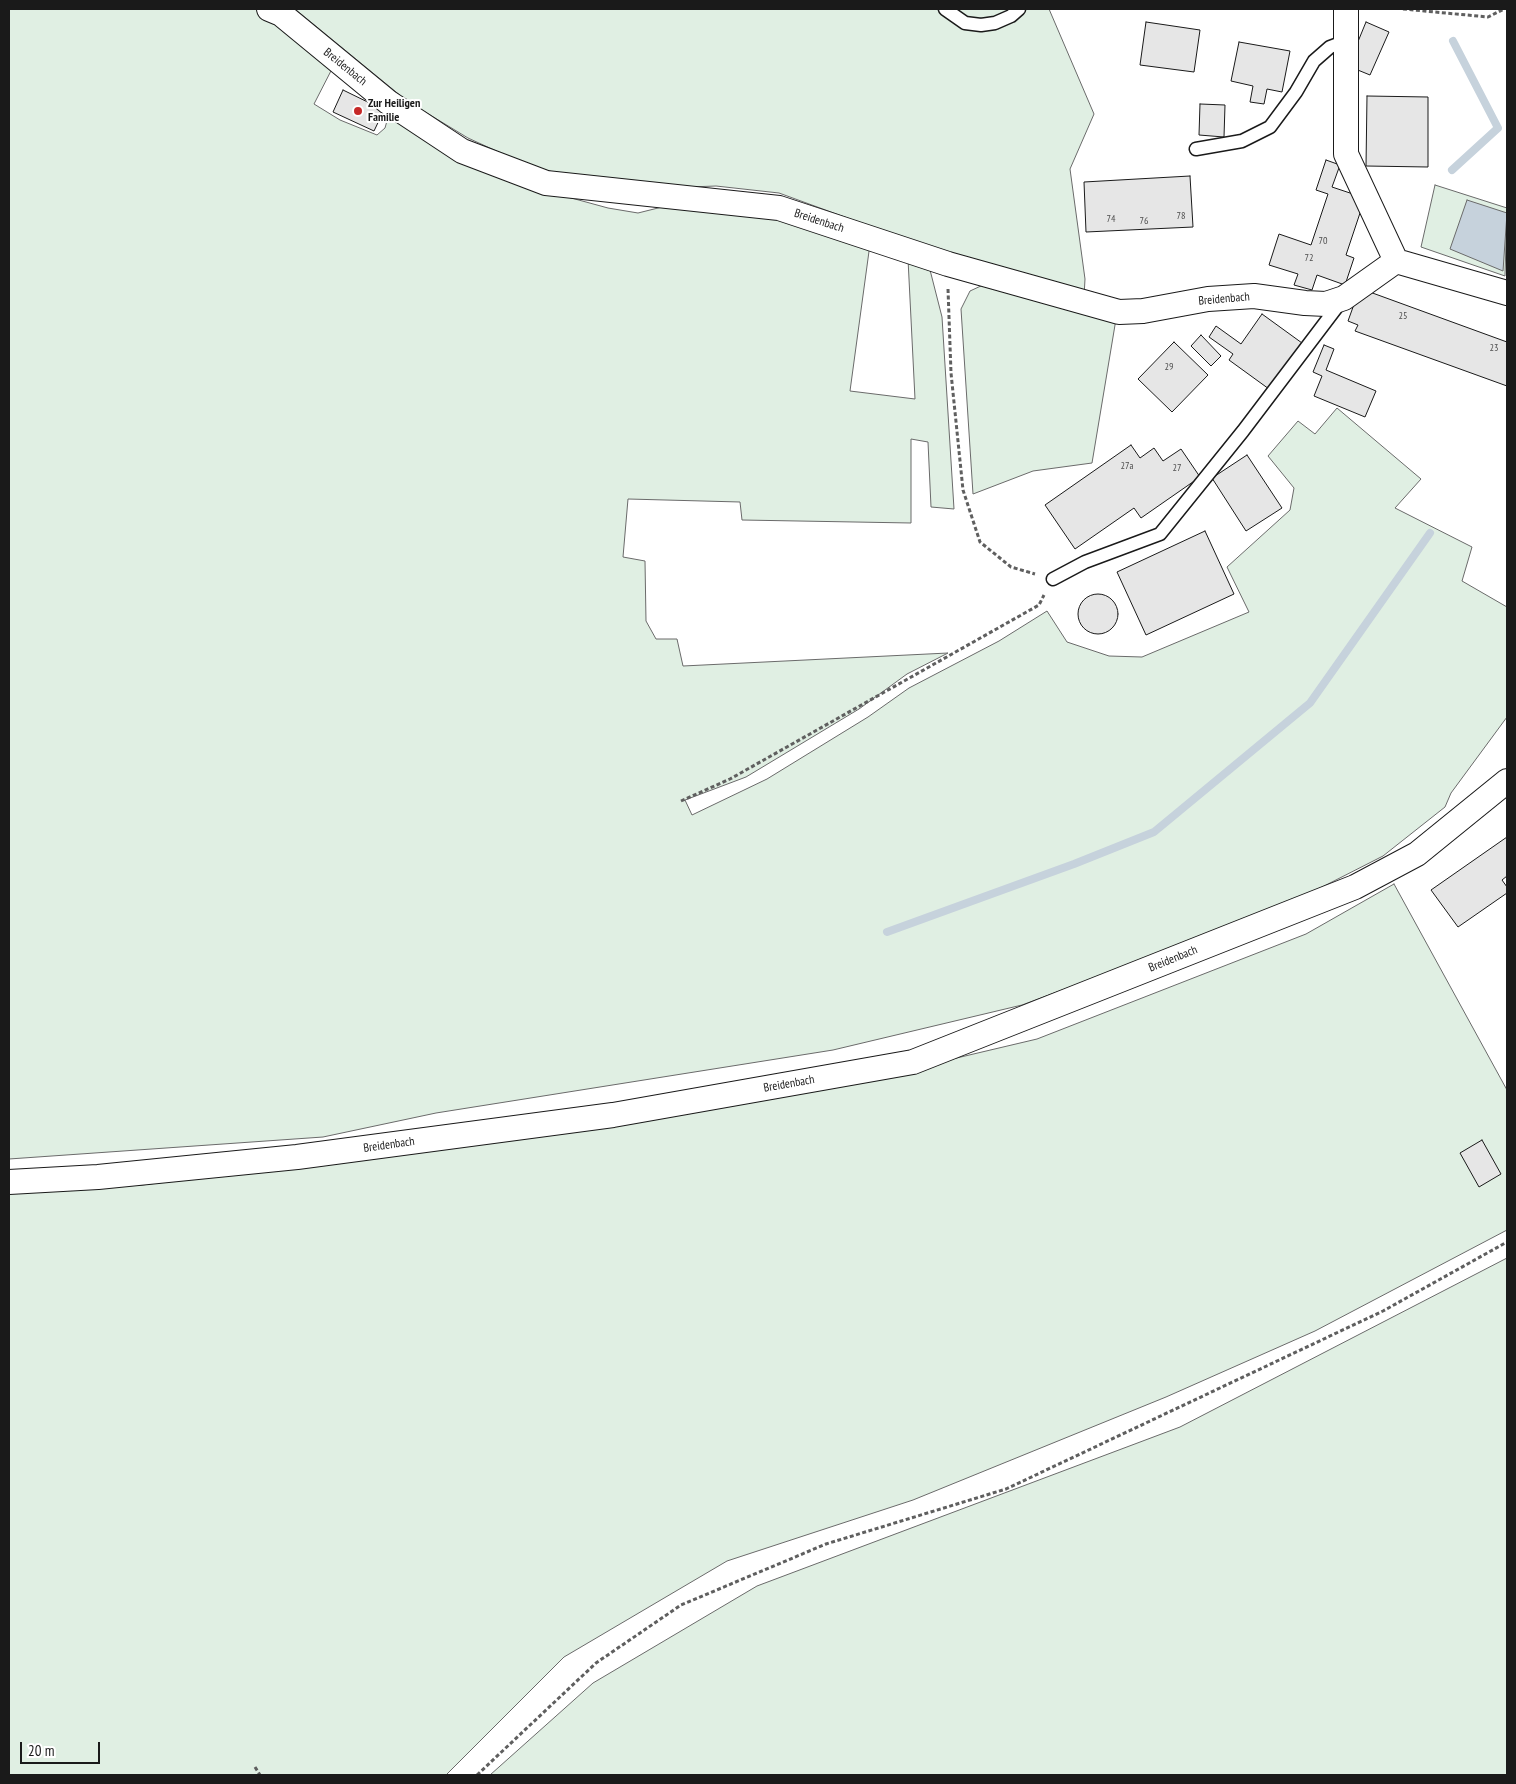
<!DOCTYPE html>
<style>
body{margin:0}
#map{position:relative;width:1516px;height:1784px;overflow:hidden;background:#fff;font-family:"PT Sans Narrow",sans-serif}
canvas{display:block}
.frame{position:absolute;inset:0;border:10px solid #1a1a1a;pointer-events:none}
.scale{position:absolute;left:20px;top:1742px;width:80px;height:22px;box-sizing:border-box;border:2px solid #1a1a1a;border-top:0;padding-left:6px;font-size:15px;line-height:18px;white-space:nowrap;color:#1a1a1a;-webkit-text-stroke:4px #fff;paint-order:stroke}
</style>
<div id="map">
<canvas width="1516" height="1784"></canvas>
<div class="frame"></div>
<div class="scale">20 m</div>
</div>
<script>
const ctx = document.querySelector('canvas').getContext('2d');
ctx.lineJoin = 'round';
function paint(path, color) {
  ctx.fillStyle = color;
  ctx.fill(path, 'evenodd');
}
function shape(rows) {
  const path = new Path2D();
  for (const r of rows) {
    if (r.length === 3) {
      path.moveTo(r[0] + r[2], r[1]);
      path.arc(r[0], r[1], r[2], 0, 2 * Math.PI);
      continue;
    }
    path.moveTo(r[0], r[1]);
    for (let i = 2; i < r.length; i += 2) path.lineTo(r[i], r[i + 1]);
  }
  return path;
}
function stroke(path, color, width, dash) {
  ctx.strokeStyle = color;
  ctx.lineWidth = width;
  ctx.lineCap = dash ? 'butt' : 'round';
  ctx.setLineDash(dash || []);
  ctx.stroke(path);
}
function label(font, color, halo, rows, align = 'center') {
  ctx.font = font + ' "PT Sans Narrow",sans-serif';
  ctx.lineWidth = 4;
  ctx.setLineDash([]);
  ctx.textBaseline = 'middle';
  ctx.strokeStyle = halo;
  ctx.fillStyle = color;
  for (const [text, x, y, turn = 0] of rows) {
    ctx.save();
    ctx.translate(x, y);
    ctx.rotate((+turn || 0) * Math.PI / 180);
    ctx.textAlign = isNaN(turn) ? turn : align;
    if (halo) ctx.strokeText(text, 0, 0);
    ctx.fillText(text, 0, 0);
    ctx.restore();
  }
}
const green = shape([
 [9,9,258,9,334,65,314,104,340,120,377,135,385,128,390,110,531,187,608,208,638,213,666,206,724,205,870,244,850,391,915,399,908,259,929,266,942,317,954,509,931,507,928,442,911,439,911,523,742,520,740,502,628,499,623,557,645,561,646,621,656,639,677,639,683,666,948,653,907,674,859,709,746,777,685,800,692,815,767,779,868,717,909,688,999,641,1047,611,1067,642,1109,656,1142,657,1249,612,1227,567,1290,510,1294,488,1268,456,1298,421,1315,434,1337,408,1421,479,1395,508,1472,547,1462,581,1507,607,1507,717,1451,793,1445,807,1383,856,1277,910,1022,1005,833,1050,436,1113,323,1137,9,1159,9,9],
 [295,9,1049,9,1094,114,1070,169,1085,279,1084,297,883,231,779,193,716,186,637,189,582,179,529,166,468,138,407,101,295,9],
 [1435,185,1507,208,1505,276,1421,247,1435,185],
 [983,285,1116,319,1092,463,1033,471,973,494,961,309,970,291,983,285],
 [1394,884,1507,1090,1507,1230,1315,1331,1166,1397,913,1500,727,1561,564,1657,446,1775,9,1775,9,1193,142,1185,506,1138,838,1086,1037,1039,1306,934,1394,884],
 [1507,1258,1507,1775,490,1775,593,1683,757,1586,1180,1427,1507,1258]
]);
paint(green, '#e0efe3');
stroke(green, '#6a6a6a', 1);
const water = shape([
 [1467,200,1507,213,1503,271,1450,249,1467,200]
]);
paint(water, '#c6d2dc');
stroke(water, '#6a6a6a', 1);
stroke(shape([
 [1452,170,1498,128,1453,41],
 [887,932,1074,864,1154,832,1310,703,1430,533]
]), '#c6d2dc', 8);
const building = shape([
 [1146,22,1200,30,1194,72,1140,65,1146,22],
 [1366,22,1389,32,1370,75,1348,66,1366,22],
 [1239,42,1290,51,1282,92,1267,89,1264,104,1250,102,1253,86,1231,81,1239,42],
 [343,90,384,110,374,131,333,112,343,90],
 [1367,96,1428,97,1428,167,1366,166,1367,96],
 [1200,104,1225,105,1224,137,1199,135,1200,104],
 [1326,160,1340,165,1332,187,1365,198,1346,255,1354,258,1345,285,1317,275,1312,290,1294,285,1298,274,1269,265,1279,234,1311,245,1328,194,1316,190,1326,160],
 [1190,176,1193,227,1086,232,1084,182,1190,176],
 [1367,291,1507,342,1507,386,1355,331,1358,325,1348,321,1357,296,1365,298,1367,291],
 [1262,314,1302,343,1269,389,1229,360,1233,354,1209,337,1216,326,1241,344,1262,314],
 [1201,335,1221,356,1211,366,1191,346,1201,335],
 [1174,342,1208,375,1172,412,1138,379,1174,342],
 [1324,345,1334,349,1326,370,1376,391,1365,417,1314,396,1322,376,1313,372,1324,345],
 [1131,445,1140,458,1154,448,1163,461,1181,449,1200,477,1141,518,1134,508,1075,549,1045,505,1131,445],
 [1247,455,1282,508,1246,531,1212,478,1247,455],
 [1205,531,1234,594,1146,635,1117,572,1205,531],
 [1098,614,20],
 [1507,837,1507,876,1502,880,1507,887,1507,893,1458,927,1431,890,1507,837],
 [1482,1140,1501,1174,1479,1187,1460,1153,1482,1140]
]);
paint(building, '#e6e6e6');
stroke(building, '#1a1a1a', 1);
const service = shape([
 [945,9,965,23,981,25,995,23,1011,16,1019,9],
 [1196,149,1242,141,1270,127,1296,92,1314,61,1330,47,1346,41],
 [1053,579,1085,562,1160,534,1243,431,1340,303]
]);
const minor = shape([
 [269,9,281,14,388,102,462,151,546,183,779,208,948,264,1119,312,1143,311,1208,299,1254,296,1305,303,1326,304,1344,298,1396,261],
 [1346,9,1346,154,1396,261,1507,293],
 [9,1182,98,1177,297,1157,613,1115,913,1062,1355,887,1417,854,1507,781]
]);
stroke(service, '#1a1a1a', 15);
stroke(minor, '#1a1a1a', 26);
stroke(shape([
 [1403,9,1488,17,1504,9],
 [948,289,951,373,963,490,980,542,1011,567,1035,574],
 [681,801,730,779,1039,605,1044,595],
 [255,1767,260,1775],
 [477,1775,596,1663,681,1605,826,1544,1006,1489,1383,1311,1507,1242]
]), '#5f5f5f', 3, [4, 2.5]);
stroke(service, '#fff', 12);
stroke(minor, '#fff', 24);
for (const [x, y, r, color] of [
 [358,111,5,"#c62828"]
]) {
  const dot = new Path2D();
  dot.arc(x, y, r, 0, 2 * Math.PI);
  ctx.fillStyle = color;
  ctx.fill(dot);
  stroke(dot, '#fff', 2);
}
label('10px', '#4d4d4d', null, [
 ["78",1181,216],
 ["74",1111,219],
 ["76",1144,221],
 ["70",1323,241],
 ["72",1309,258],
 ["25",1403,316],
 ["23",1494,348],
 ["29",1169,367],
 ["27a",1127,466],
 ["27",1177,468]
]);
label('12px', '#1a1a1a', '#fff', [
 ["Breidenbach",345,67,39],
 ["Breidenbach",819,221,18],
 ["Breidenbach",1224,299,-5],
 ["Breidenbach",1173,959,-22],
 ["Breidenbach",789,1084,-10],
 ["Breidenbach",389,1145,-8]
]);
label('bold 12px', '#1a1a1a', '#fff', [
 ["Zur Heiligen",368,104],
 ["Familie",368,118]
], 'left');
</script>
